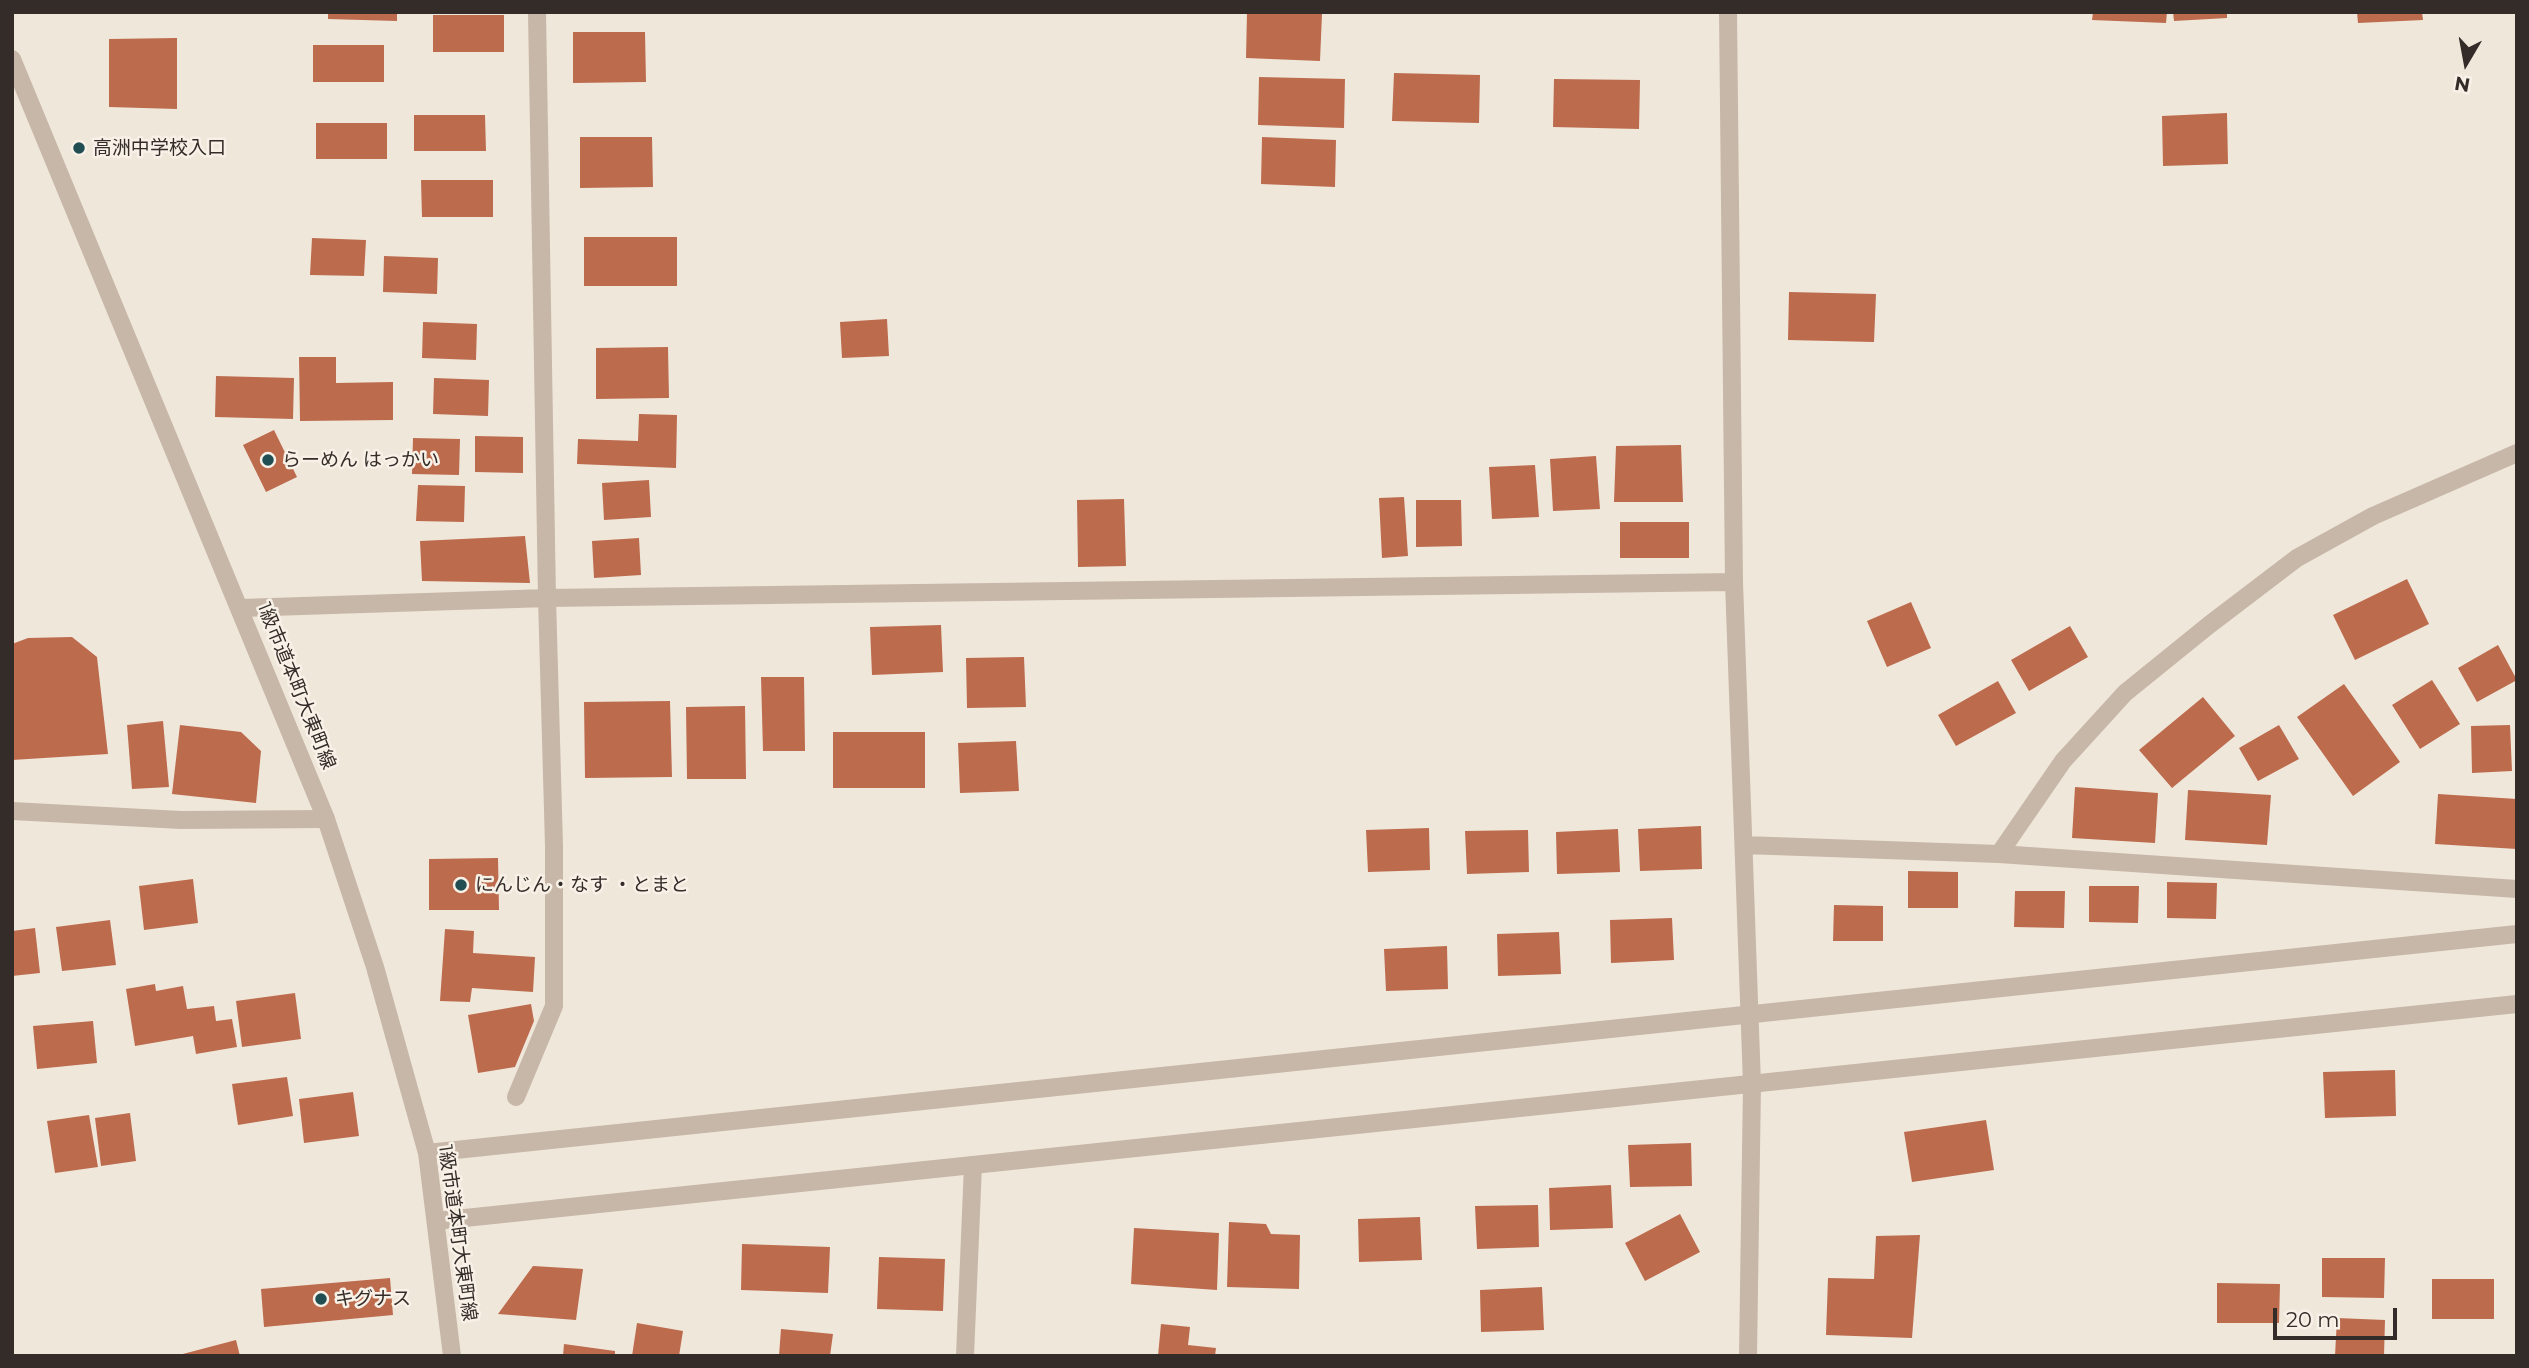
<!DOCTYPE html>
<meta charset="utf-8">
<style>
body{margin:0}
#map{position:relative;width:2529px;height:1368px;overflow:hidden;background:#f0e7db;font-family:Montserrat,sans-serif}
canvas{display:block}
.frame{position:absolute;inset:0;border:14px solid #342c28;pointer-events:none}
.north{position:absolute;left:2431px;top:28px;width:70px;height:70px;-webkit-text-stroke:5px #f8f1e7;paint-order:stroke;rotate:190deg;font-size:19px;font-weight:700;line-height:28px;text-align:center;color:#342c28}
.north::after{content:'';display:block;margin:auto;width:24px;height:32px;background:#342c28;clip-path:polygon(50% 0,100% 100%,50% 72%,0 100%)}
.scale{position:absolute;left:2273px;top:1308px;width:124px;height:32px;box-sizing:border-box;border:4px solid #342c28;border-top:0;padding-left:9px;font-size:21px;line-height:24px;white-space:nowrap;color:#342c28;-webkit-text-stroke:5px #f8f1e7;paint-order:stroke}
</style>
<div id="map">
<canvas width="2529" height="1368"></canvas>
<div class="frame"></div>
<div class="north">N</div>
<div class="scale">20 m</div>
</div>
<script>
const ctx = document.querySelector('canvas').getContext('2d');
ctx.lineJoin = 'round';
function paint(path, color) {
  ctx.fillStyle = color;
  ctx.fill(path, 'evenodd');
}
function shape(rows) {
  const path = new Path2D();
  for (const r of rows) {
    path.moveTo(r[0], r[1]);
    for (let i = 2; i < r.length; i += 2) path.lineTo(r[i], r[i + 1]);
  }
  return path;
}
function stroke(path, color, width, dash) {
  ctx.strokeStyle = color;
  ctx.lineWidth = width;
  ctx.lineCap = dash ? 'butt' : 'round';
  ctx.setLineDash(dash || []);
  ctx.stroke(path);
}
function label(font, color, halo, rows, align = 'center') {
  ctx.font = font + ' Montserrat,"Noto Sans JP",sans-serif';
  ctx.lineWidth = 5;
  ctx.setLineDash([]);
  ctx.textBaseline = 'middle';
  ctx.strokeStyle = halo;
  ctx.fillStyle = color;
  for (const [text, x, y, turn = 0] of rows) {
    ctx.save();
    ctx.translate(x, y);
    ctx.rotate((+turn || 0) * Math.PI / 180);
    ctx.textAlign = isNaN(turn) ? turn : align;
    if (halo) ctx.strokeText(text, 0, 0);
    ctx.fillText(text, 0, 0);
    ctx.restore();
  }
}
paint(shape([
 [328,12,397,12,397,21,328,19],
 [1247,12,1322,14,1320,61,1246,58],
 [2093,12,2167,12,2166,23,2092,20],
 [2173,12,2227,12,2227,18,2174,21],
 [2357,12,2422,12,2423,20,2358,23],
 [433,15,504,15,504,52,433,52],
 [573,32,645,32,646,82,573,83],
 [177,38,177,109,109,107,109,39],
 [313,45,384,45,384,82,313,82],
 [1394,73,1480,75,1479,123,1392,121],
 [1259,77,1345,79,1344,128,1258,125],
 [1554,79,1640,80,1639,129,1553,127],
 [2227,113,2228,164,2163,166,2162,116],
 [414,115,485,115,486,151,414,151],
 [316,123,387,123,387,159,316,159],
 [580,137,652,137,653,187,580,188],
 [1262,137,1336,140,1335,187,1261,184],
 [421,180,493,180,493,217,422,217],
 [584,237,677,237,677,286,584,286],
 [312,238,366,240,364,276,310,275],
 [384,256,438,258,437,294,383,292],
 [1789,292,1876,294,1874,342,1788,340],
 [887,319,889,356,842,358,840,322],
 [423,322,477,324,476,360,422,358],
 [668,347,669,398,596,399,596,348],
 [299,357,336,357,336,383,393,382,393,420,300,421],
 [216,376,294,378,293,419,215,417],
 [434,378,489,380,488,416,433,414],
 [639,414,677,415,676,468,577,464,578,439,638,441],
 [274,430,297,477,266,492,243,445],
 [475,436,523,437,523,473,475,472],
 [413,438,460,439,459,475,412,474],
 [1681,445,1683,502,1614,502,1616,446],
 [1596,456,1600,509,1553,511,1550,459],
 [1535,465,1539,517,1492,519,1489,467],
 [649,480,651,517,604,520,602,483],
 [418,485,465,486,464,522,416,521],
 [1404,497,1408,556,1382,558,1379,498],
 [1124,499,1126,566,1078,567,1077,500],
 [1416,500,1461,500,1462,546,1416,547],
 [1620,522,1689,522,1689,558,1620,558],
 [525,536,530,583,422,581,420,541],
 [639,538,641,575,594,578,592,541],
 [2407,579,2429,624,2355,660,2333,615],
 [1911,602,1931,648,1887,667,1867,621],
 [941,625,943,672,872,675,870,627],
 [2070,626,2088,657,2029,691,2011,660],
 [72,637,97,657,108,754,12,760,12,644,28,638],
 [2498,645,2517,680,2477,702,2458,668],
 [1024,657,1026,707,967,708,966,658],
 [761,677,804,677,805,751,763,751],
 [2432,680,2460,724,2420,749,2392,705],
 [1998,681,2016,713,1956,746,1938,715],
 [2344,684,2400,762,2353,796,2297,717],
 [2203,697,2235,736,2172,788,2139,750],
 [670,701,672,777,585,778,584,702],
 [745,706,746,779,687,779,686,707],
 [163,721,169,787,132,789,127,725],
 [180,725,241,732,261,751,256,803,172,794],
 [2279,725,2299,759,2258,781,2239,748],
 [2510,725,2512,771,2472,773,2471,726],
 [833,732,925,732,925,788,833,788],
 [1016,741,1019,791,960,793,958,743],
 [2075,787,2158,793,2155,843,2072,838],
 [2188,790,2271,795,2267,845,2185,840],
 [2438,794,2517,799,2517,849,2435,844],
 [1701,826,1702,869,1640,871,1638,829],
 [1429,828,1430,870,1368,872,1366,830],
 [1618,829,1620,872,1557,874,1556,832],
 [1528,830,1529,872,1467,874,1465,831],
 [498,858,499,910,429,910,429,859],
 [1908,871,1958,872,1958,908,1908,908],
 [193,879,198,923,144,930,139,886],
 [2167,882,2217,883,2216,919,2167,918],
 [2089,886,2139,886,2138,923,2089,922],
 [2015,891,2065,891,2064,928,2014,927],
 [1834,905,1883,906,1883,941,1833,941],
 [1672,918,1674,960,1611,963,1610,920],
 [110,920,116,965,62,971,56,927],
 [35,928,40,973,12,976,12,931],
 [445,929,474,931,473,953,535,957,533,992,472,988,470,1002,440,1001],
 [1559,932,1561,974,1498,976,1497,934],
 [1447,946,1448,989,1386,991,1384,949],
 [155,984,156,991,183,986,187,1009,214,1006,216,1021,232,1019,237,1047,196,1054,193,1036,135,1046,126,989],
 [295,993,301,1039,242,1047,236,1001],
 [531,1004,534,1021,515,1067,478,1073,468,1015],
 [93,1021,97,1063,37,1069,33,1026],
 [2395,1070,2396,1116,2325,1118,2323,1072],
 [287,1077,293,1116,238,1125,232,1084],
 [353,1092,359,1136,304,1143,299,1099],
 [130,1113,136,1161,101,1166,95,1118],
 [89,1115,98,1167,55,1173,47,1121],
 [1986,1120,1994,1170,1912,1182,1904,1132],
 [1691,1143,1692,1186,1630,1187,1628,1145],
 [1611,1185,1613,1228,1550,1230,1549,1188],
 [1538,1205,1539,1247,1477,1249,1475,1206],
 [1680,1214,1700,1252,1645,1281,1625,1243],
 [1420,1217,1422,1260,1359,1262,1358,1219],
 [1229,1222,1266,1224,1271,1234,1300,1235,1299,1289,1227,1287],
 [1134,1228,1219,1233,1217,1290,1131,1284],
 [1920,1235,1912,1338,1826,1335,1828,1278,1874,1279,1876,1236],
 [742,1244,830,1247,828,1293,741,1290],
 [879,1257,945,1259,943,1311,877,1309],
 [2322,1258,2385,1258,2384,1298,2322,1297],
 [533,1266,583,1269,576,1320,498,1314],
 [390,1278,393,1315,264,1327,261,1289],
 [2432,1279,2494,1279,2494,1319,2432,1319],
 [2217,1283,2280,1284,2279,1323,2217,1323],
 [1542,1287,1544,1330,1481,1332,1480,1290],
 [2337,1318,2385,1320,2384,1356,2335,1356],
 [637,1323,683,1331,679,1356,632,1356],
 [1161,1324,1190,1327,1188,1345,1216,1348,1215,1356,1158,1356],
 [781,1329,833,1334,830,1356,779,1356],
 [236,1340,240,1356,179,1356,179,1355],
 [564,1344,615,1351,615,1356,563,1356]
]), '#bc6b4d');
stroke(shape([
 [1999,854,2517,889]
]), '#c7b7a8', 18);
stroke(shape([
 [1728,12,1734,582,1752,1084,1748,1356],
 [241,608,547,598,1734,582],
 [12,811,181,820,326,819],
 [1744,845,1999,854,2063,761,2125,693,2209,625,2297,558,2373,516,2517,453],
 [516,1097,554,1006,554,846,547,598,537,12],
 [965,1356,973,1165]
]), '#c7b7a8', 18);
stroke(shape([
 [12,59,326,819,375,967,427,1153,452,1356],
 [427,1153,2517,934],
 [436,1221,2517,1004]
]), '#c7b7a8', 18);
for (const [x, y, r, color] of [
 [79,148,7,"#214e52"],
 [268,460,7,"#214e52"],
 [461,885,7,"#214e52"],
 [321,1299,7,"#214e52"]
]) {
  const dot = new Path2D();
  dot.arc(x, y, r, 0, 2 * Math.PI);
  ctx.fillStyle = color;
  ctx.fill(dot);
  stroke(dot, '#f8f1e7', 2.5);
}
label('19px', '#342c28', '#f8f1e7', [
 ["高洲中学校入口",93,148],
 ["らーめん はっかい",282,460],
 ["にんじん・なす ・とまと",475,885],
 ["キグナス",335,1299]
], 'left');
label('19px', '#342c28', '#f8f1e7', [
 ["1級市道本町大東町線",296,686,68],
 ["1級市道本町大東町線",457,1233,82]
]);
</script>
